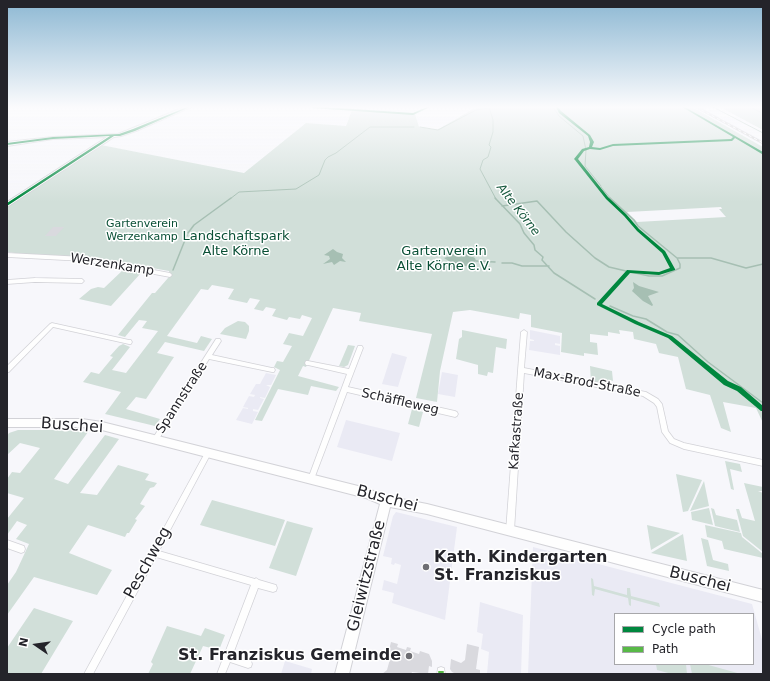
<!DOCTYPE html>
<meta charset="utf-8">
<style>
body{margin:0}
#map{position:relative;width:770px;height:681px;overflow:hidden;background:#f7f7fb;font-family:"DejaVu Sans",sans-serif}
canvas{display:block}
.frame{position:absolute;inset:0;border:8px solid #24242a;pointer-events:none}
.legend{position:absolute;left:614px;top:613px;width:140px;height:52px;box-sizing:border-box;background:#fff;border:1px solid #a7a7aa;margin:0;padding:5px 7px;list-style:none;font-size:12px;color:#24242a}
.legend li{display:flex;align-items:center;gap:8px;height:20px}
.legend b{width:20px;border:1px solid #a7a7aa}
.north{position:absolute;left:16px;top:625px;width:40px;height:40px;-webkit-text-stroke:3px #fff;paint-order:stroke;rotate:283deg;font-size:11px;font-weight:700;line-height:16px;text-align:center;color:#24242a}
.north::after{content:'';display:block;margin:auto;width:14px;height:18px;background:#24242a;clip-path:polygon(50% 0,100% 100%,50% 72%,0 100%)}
</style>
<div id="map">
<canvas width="770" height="681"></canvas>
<div class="frame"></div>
<ul class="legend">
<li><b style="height:5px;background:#00873e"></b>Cycle path</li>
<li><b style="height:5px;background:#58b947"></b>Path</li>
</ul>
<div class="north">N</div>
</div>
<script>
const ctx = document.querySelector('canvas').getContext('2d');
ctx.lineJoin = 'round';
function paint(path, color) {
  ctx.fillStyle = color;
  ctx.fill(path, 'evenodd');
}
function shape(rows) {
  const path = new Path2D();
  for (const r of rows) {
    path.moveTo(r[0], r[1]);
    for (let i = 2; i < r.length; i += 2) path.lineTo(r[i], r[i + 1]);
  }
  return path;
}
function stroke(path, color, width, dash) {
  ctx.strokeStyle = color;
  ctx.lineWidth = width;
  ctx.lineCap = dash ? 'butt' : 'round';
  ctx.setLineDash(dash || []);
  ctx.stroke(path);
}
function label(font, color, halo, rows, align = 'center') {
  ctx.font = font + ' "DejaVu Sans",sans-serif';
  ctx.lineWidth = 3;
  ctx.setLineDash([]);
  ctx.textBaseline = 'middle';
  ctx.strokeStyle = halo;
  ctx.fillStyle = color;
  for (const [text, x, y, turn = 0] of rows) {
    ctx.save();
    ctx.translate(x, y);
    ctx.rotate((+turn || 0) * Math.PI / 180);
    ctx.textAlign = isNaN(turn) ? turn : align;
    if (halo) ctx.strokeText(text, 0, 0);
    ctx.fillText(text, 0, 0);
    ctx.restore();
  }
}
paint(shape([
 [694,107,700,107,763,141,763,145],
 [530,330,560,336,560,344,555,343,555,345,560,346,560,355,529,350,530,341,534,341,534,340,530,339],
 [392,353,407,357,398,387,382,384],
 [442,372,458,375,455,397,438,394],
 [266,373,276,375,271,385,266,385,270,387,265,398,260,397,260,398,264,399,258,410,253,409,253,411,258,412,252,424,236,420,243,408,248,409,248,408,243,407,249,396,254,397,255,395,250,394,256,384,260,384],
 [346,420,400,433,392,461,337,447],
 [396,512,457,527,445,620,392,603,394,593,382,590,384,580,397,584,401,565,395,563,394,565,391,564,392,558,383,556,393,516],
 [533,547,752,604,763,643,763,674,528,674],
 [615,614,753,614,753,664,615,664],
 [480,602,523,615,521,674,487,674,489,652,481,649,483,634,477,632],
 [285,661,312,669,311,674,281,674]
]), '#eaeaf4');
paint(shape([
 [482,107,692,107,763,147,763,423,756,408,723,402,731,432,721,428,710,395,686,389,678,357,659,353,656,344,634,339,633,332,619,330,620,334,608,332,608,336,590,334,590,342,597,343,598,355,584,353,584,356,561,352,562,333,531,327,531,315,520,313,519,319,470,310,453,312,440,371,437,402,416,398,432,334,359,321,361,313,333,308,306,367,303,366,298,376,339,387,336,391,311,386,308,395,278,389,262,421,255,420,280,370,274,367,277,361,283,362,292,346,283,344,289,333,303,336,312,318,302,315,300,319,289,317,287,320,272,316,276,309,266,307,263,311,254,309,260,300,250,298,247,303,228,299,234,289,212,285,208,290,201,289,167,336,197,343,201,336,212,339,204,351,165,342,157,353,174,357,146,399,136,397,126,409,160,419,155,426,105,414,121,392,83,382,91,372,99,374,113,357,110,356,119,346,123,344,130,347,112,370,126,373,158,331,142,328,147,321,139,320,125,337,118,335,152,293,155,293,168,278,170,275,169,271,90,257,30,255,7,252,7,207,101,145,244,173,306,123,346,126,352,110,415,114,419,127,437,130,473,109],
 [721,207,722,209,719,209,726,217,637,222,627,212],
 [720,107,763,107,763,130],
 [124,269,141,273,111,306,79,299,91,289,98,287,104,288],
 [238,321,245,322,249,326,249,331,246,339,220,334,225,328],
 [462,330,507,339,506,349,496,347,493,373,488,372,487,376,478,374,478,365,456,359,459,339,462,337],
 [348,345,355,346,348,365,344,367,339,366],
 [590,366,612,371,613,381,609,380,609,384,591,381],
 [412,409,423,412,419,427,408,424],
 [18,430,65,430,88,432,54,479,68,484,105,435,119,439,80,493,97,495,118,465,149,474,145,480,157,483,154,487,150,488,140,504,145,506,135,519,137,520,129,533,127,533,125,537,88,525,69,553,112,570,97,595,34,577,7,615,7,585,16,572,29,544,16,539,27,525,17,521,7,535,7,519,24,498,7,493,7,479,12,472,20,473,40,448,20,443,7,455,7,436,9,433],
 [725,461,740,464,742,472,730,469,734,490,731,489],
 [676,474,702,480,688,511,683,512],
 [704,481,709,506,690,511],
 [744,483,763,487,763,491,758,491,763,493,763,552,743,536,736,509,739,509,742,518,755,521],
 [212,500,285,520,275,546,200,525],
 [709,508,713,525,692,520,691,512],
 [711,508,714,509,716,515,737,520,740,532,715,526],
 [287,521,313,528,296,576,269,568],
 [647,525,680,533,651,550],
 [705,525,741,533,742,537,763,554,763,558,724,549,722,541,707,537],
 [683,534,687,561,651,553],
 [701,538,708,540,713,560,728,564,729,571,707,566],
 [591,578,593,579,594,586,627,595,627,588,630,588,631,596,659,603,660,607,631,599,631,606,629,605,628,598,595,589,594,596,592,595],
 [34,608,73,621,41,674,7,674,7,648],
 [167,626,201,636,205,628,225,635,219,650,203,646,190,674,148,674,153,664,151,662],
 [656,664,686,664,687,674,672,674,657,670],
 [690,664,705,664,741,674,692,674]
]), '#d1dfd9');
paint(shape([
 [333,249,337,252,343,254,342,258,346,262,340,261,334,265,332,262,323,264,330,259,329,256,324,255],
 [466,251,469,255,475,258,476,261,466,266,451,267,452,263,444,258,450,256,452,252,455,256,460,257,463,256],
 [633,282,639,286,659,292,648,296,653,305,652,306,643,301,632,291,634,288]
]), '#a6bfb3');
stroke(shape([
 [489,107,493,120,493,132,489,145,491,147,488,157,483,160,480,169,496,199],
 [553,107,559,116,583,136,586,150],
 [713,107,763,133],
 [750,107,760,112],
 [420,127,438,130,476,110,489,108],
 [586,150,585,166,601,186],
 [601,187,611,199],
 [230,199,239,192,296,189,319,175,325,160,328,157,336,153,370,127,414,127]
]), '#a6bfb3', 1);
stroke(shape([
 [495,198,520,224,524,233,534,245,535,250,543,257,542,260,554,273,595,299],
 [610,198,634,220,638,226,677,258,680,264,680,268,662,276,649,276,631,272],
 [502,206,537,201,566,232,595,258,609,267,626,271],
 [188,233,194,225,231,198],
 [677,258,711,258,746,268,763,264],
 [476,261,495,262],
 [502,263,512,263,522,266,549,266],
 [173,270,187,235],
 [610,306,633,316,646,319,667,332,678,335,708,362,763,403]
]), '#a6bfb3', 1.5);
paint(shape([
 [53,227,64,227,56,236,45,236],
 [391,642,398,644,397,647,406,650,407,647,411,648,410,651,419,654,420,651,429,654,432,661,432,667,429,666,428,674,412,672,411,674,382,674,387,670,390,659,387,658],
 [467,644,479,647,476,669,480,670,480,674,456,674,452,672,450,669,451,659,461,663,465,660]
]), '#d9d9de');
const street = shape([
 [7,253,84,257,170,273,172,275,170,277,84,261,7,257,7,253],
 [35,278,82,279,84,281,82,283,35,282,7,284,7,280,35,278],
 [52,323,129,340,131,340,132,342,131,344,129,344,53,327,9,372,7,372,7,366,50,324,52,323],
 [524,330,527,332,524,368,646,392,658,399,662,404,668,431,674,439,684,443,763,460,763,466,684,449,670,443,662,432,657,407,654,403,643,396,524,373,514,531,513,534,510,535,507,534,506,531,518,370,521,332,524,330],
 [216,339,220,339,221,341,212,355,272,368,274,368,275,370,274,372,272,372,209,359,157,442,155,443,153,442,152,440,153,438,216,339],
 [358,346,362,346,363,348,348,387,455,411,457,412,458,414,457,416,455,417,347,392,314,479,313,481,311,482,309,481,308,479,347,374,308,365,306,365,305,363,306,361,308,361,349,369,358,346],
 [208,450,210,451,211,453,210,455,159,551,255,579,256,578,259,580,276,585,277,588,276,591,273,592,258,588,233,654,251,661,252,664,251,667,248,668,230,662,225,674,217,674,251,585,156,557,93,674,84,674,206,451,208,450],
 [7,540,24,546,25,549,24,552,21,553,7,548,7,540],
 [441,667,444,668,445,674,437,674,438,668,441,667]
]);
const secondary = shape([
 [185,107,191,107,136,131,121,136,114,137,7,207,7,202,107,137,53,139,7,146,7,142,53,137,118,134,185,107],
 [7,419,82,419,102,422,366,488,386,496,427,504,763,590,763,602,427,514,390,507,349,674,335,674,380,504,366,498,102,430,82,427,7,427,7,419]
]);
stroke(street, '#d2d2d7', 1.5);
stroke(secondary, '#d2d2d7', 2);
paint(street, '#fefefe');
paint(secondary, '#fefefe');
const rail = shape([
 [696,107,763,143]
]);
stroke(rail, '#c8c8c9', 2);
stroke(rail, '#fff', 1, [3]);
stroke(shape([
 [441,671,441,674]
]), '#58b947', 5.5, [12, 5.5]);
paint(shape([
 [187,107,190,107,135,131,120,136,114,136,7,206,7,203,110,136,53,139,7,145,7,143,53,137,119,134,133,129,187,107],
 [311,107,323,107,413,113,427,107,430,107,413,115,312,108,311,107],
 [556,107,558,107,561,111,590,135,594,142,592,147,600,148,613,144,731,139,733,137,682,107,685,107,763,152,763,154,762,154,735,138,732,141,613,146,600,150,590,149,584,151,578,159,608,197,626,214,639,229,665,251,675,269,675,270,659,275,630,273,602,304,639,322,672,336,728,381,741,387,763,406,763,411,761,411,737,391,724,385,668,338,635,324,597,305,597,303,627,270,659,272,670,268,662,253,637,231,624,216,606,199,575,160,574,159,582,149,589,147,590,142,588,136,559,113,556,107]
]), '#00873e');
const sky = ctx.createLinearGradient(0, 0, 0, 202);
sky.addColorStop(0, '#8db8d3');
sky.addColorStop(0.53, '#fbfbfd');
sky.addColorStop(1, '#fbfbfd00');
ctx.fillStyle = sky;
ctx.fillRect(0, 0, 770, 202);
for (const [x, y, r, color] of [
 [426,567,4,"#6e6e73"],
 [409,656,4,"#6e6e73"]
]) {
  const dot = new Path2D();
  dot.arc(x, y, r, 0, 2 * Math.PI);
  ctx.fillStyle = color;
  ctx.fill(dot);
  stroke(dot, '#fff', 1.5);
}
label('11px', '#094f35', '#fff', [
 ["Gartenverein",142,224],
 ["Werzenkamp",142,237]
]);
label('italic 12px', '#195a3f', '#fff', [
 ["Alte Körne",518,210,52]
]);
label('13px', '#094f35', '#fff', [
 ["Landschaftspark",236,237],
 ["Alte Körne",236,252],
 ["Gartenverein",444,252],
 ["Alte Körne e.V.",444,267]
]);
label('13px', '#24242a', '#fff', [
 ["Werzenkamp",112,265,9],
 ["Max-Brod-Straße",587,383,11],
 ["Spannstraße",182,398,-57],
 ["Schäffleweg",400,402,13],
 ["Kafkastraße",517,431,-86]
]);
label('16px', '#24242a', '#fff', [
 ["Buschei",72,426,4],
 ["Buschei",387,499,15],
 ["Peschweg",148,563,-61],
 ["Gleiwitzstraße",367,576,-76],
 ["Buschei",700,580,14]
]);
label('bold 16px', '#24242a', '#fff', [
 ["Kath. Kindergarten",434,558],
 ["St. Franziskus",434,576],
 ["St. Franziskus Gemeinde",401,656,"right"]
], 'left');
</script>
